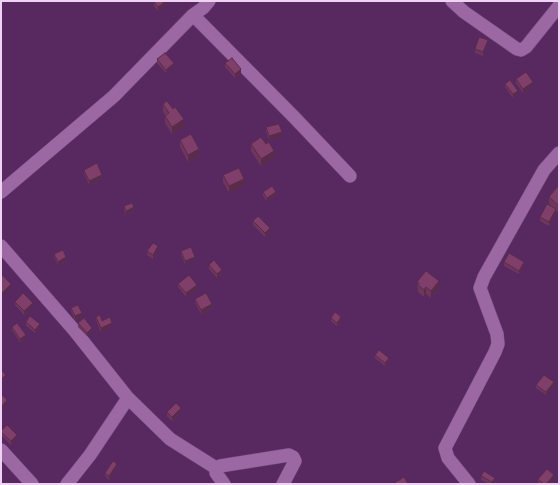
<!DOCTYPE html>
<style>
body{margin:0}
#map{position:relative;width:560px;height:485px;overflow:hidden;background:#582961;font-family:Cabin,sans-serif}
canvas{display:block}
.frame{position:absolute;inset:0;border:2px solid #efd3f4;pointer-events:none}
</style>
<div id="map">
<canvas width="560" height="485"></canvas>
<div class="frame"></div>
</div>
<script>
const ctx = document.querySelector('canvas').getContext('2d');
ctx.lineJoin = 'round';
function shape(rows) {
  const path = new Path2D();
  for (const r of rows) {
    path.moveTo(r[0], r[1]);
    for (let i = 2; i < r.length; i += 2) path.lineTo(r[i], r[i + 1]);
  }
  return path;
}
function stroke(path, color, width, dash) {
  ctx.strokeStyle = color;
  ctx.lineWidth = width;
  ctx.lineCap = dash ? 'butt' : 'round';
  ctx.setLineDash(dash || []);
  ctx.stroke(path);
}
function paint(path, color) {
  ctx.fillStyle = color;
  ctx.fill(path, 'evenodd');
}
const minor = shape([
 [452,1,464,12,517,49,521,50,526,47,559,6],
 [193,15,294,117,350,176],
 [1,192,114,96,193,15,203,8,209,1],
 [1,246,74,330,128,398,90,455,67,484],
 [128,398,170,439,216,468,216,473,224,484],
 [1,450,32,484],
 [216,468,220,466,289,455,293,457,295,461,283,484],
 [469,484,448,458,445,448,495,352,498,344,497,334,480,288,484,277,544,170,559,153]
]);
stroke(minor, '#72487a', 14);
stroke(minor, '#9b68a4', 13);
paint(shape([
 [167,1,167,4,158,11,154,6,154,2],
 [488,43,483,56,475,53,475,49],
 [157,59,174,66,166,73,157,63],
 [225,63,241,73,235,78,225,67],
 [516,79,533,86,523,93,516,83],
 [505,84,518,94,513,98,505,87],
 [163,104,173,109,184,126,172,134,165,123,165,115,163,112],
 [266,127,282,136,269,140,266,131],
 [180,140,199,156,188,162,180,147],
 [251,144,274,158,261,166,251,151],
 [84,170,102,178,89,185,84,173],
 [223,175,244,186,229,193,223,182],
 [559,185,559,210,558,212,556,211,556,213,549,226,540,221,540,217,552,207,549,204,549,197],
 [263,192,276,195,267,201,263,196],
 [124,206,134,211,126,215,124,210],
 [253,221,270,232,265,237,253,225],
 [158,250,153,259,147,255,147,251],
 [181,251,195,260,185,264,181,255],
 [54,254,66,261,58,265,54,257],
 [504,262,524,265,519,274,504,266],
 [209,265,222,273,217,278,209,269],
 [417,282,439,288,431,298,426,294,424,297,418,292],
 [178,284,197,289,186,297,178,287],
 [195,299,212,308,201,314,195,302],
 [15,302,33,307,24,315,15,305],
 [71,308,82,317,75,320,71,311],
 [96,317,102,321,112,326,101,332,96,320],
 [331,318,341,321,337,326,331,321],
 [26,322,40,328,35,333,26,326],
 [78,323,92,331,87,336,78,327],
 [12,327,26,339,20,342,12,330],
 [375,355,389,361,385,366,375,358],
 [536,385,554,385,546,395,536,388],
 [167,412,181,412,172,421,167,416],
 [1,431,17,438,11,445,1,435],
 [117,468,109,480,105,476,105,473],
 [481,476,495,481,494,484,489,484,481,480],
 [538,479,554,479,549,484,540,484,538,482]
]), '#6e365c');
paint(shape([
 [166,1,167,1,167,4,158,11,158,7],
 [488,40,488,43,483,56,483,52],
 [174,63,174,66,166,73,166,70],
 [241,69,241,73,235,78,235,74],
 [533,82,533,86,523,93,523,89],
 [518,91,518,94,513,98,513,94],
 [184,119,184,126,172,134,172,127],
 [282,132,282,136,269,140,269,136],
 [199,149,199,156,188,162,188,155],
 [274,151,274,158,261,166,261,159],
 [102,175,102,178,89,185,89,181],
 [244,179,244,186,229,193,229,186],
 [276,192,276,195,267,201,267,198],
 [559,203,559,210,558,212,558,205],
 [134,207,134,211,126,215,126,211],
 [556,209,556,213,549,226,549,222],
 [270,228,270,232,265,237,265,233],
 [158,246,158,250,153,259,153,255],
 [66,257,66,261,58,265,58,262],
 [195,257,195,260,185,264,185,261],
 [524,262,524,265,519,274,519,271],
 [222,270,222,273,217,278,217,274],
 [439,281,439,288,431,298,431,291],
 [11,284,11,287,1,298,1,294],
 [197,285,197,289,186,297,186,293],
 [426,287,426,294,424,297,424,290],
 [33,303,33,307,24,315,24,311],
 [212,304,212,308,201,314,201,310],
 [82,313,82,317,75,320,75,316],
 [341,317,341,321,337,326,337,323],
 [112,323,112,326,101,332,101,328],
 [40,324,40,328,35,333,35,330],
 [92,328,92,331,87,336,87,333],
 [26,335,26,339,20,342,20,339],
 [389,358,389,361,385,366,385,363],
 [6,375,6,378,1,382,1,379],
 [554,382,554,385,546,395,546,392],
 [7,400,7,404,1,410,1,407],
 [181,408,181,412,172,421,172,417],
 [17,435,17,438,11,445,11,441],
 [117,464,117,468,109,480,109,476],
 [554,475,554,479,549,484,546,484],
 [495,478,495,481,494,484,492,484,492,482]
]), '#5a2c4b');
const building = shape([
 [156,1,166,1,158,7,154,2,156,1],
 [479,37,488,40,483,52,475,49,479,37],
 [165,53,174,63,166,70,157,59,165,53],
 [232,58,241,69,235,74,225,63,232,58],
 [526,72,533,82,523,89,516,79,526,72],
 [510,80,518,91,513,94,505,84,510,80],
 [167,101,173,109,175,107,184,119,172,127,165,116,169,113,163,104,167,101],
 [279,124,282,132,269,136,266,127,279,124],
 [191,134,199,149,188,155,180,140,191,134],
 [261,137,266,144,269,142,274,151,261,159,251,144,261,137],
 [97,163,102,175,89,181,84,170,97,163],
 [239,168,244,179,229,186,223,175,239,168],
 [559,185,559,203,558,205,549,197,559,185],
 [272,186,276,192,267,198,263,192,272,186],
 [132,203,134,207,126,211,124,206,132,203],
 [547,204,556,209,549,222,540,217,547,204],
 [258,216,270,228,265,233,253,221,258,216],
 [153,243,158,246,153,255,147,251,153,243],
 [191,247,195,257,185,261,181,251,191,247],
 [63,250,66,257,58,262,54,254,63,250],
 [509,253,524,262,519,271,504,262,509,253],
 [214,260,222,270,217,274,209,265,214,260],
 [426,271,439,281,431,291,426,287,424,290,418,285,419,283,417,282,426,271],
 [2,275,11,284,1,294,1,276,2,275],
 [189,275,197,285,186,293,178,284,189,275],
 [23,293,33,303,24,311,15,302,23,293],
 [206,293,212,304,201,310,195,299,206,293],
 [78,305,82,313,75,316,71,308,78,305],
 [335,312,341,317,337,323,331,318,335,312],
 [100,315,102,321,110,317,112,323,101,328,96,317,100,315],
 [30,316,40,324,35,330,26,322,30,316],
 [84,318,92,328,87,333,78,323,84,318],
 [17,323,26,335,20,339,12,327,17,323],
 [379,350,389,358,385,363,375,355,379,350],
 [1,370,6,375,1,379,1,370],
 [544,375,554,382,546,392,536,385,544,375],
 [1,394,7,400,1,407,1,394],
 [176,403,181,408,172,417,167,412,176,403],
 [7,425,17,435,11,441,1,432,1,431,7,425],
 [113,461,117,464,109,476,105,473,113,461],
 [547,469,554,475,546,484,544,484,538,479,547,469],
 [484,471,495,478,492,482,481,476,484,471],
 [404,477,408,484,393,484,404,477]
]);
paint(building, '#803f6b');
stroke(building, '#5a2c4b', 1);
</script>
